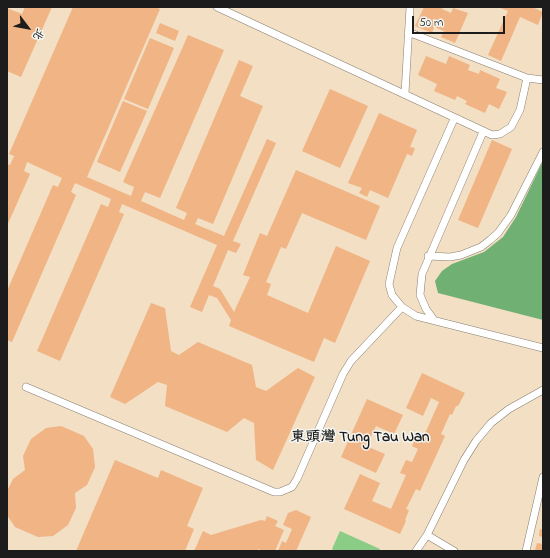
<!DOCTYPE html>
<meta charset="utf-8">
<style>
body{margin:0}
#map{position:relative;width:550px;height:558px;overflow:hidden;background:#f2dfc4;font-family:"Indie Flower","LXGW WenKai TC",sans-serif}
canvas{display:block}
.frame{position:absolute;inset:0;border:8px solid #1c1c1c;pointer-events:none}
.north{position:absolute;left:8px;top:8px;width:40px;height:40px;-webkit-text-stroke:3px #f6f6f2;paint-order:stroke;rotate:122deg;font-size:11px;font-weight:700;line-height:16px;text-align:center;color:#1c1c1c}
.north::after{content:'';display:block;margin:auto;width:14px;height:18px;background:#1c1c1c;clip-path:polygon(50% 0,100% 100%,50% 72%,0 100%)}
.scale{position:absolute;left:412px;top:16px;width:93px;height:18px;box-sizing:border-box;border:2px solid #1c1c1c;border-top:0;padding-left:5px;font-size:12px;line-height:14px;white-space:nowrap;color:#1c1c1c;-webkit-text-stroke:3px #f6f6f2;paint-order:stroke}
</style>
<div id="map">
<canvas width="550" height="558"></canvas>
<div class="frame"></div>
<div class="north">北</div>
<div class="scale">50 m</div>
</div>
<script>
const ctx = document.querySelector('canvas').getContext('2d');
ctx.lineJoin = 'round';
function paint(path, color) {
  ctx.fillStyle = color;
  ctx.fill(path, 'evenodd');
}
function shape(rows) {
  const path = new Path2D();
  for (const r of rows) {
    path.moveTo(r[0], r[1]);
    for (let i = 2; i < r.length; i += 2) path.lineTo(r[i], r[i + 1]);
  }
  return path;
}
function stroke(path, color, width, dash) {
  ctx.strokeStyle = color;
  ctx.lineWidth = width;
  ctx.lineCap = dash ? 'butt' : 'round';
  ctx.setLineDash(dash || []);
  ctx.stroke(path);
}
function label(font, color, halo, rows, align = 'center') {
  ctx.font = font + ' "Indie Flower","LXGW WenKai TC",sans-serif';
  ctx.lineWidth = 3;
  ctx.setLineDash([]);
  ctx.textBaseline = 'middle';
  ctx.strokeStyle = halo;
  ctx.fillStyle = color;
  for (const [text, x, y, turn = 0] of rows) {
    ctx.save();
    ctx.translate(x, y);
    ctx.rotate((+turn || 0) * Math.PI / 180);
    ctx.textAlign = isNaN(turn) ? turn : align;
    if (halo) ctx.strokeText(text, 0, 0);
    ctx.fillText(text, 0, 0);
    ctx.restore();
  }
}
paint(shape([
 [340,531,380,549,379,551,335,551,332,549]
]), '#8bcd86');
paint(shape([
 [543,161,543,320,438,293,435,281,442,271,452,264,484,252,503,237,516,217]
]), '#70b073');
paint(shape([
 [25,7,52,7,21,77,7,71,7,8,22,14],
 [73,7,155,7,160,9,87,177,131,196,134,187,123,182,188,35,224,50,160,198,145,192,141,201,184,220,187,213,176,208,239,60,253,66,240,96,263,106,213,224,198,218,195,224,224,236,267,139,276,143,233,241,241,244,236,253,228,250,213,286,220,289,234,312,250,277,243,275,260,233,267,236,296,170,380,206,366,240,302,213,286,249,281,247,266,282,271,284,267,295,308,313,336,246,370,261,335,343,324,338,314,362,229,326,231,320,217,298,209,295,202,312,190,307,217,245,122,204,119,212,124,214,60,361,37,351,101,204,108,207,111,199,75,183,71,192,76,195,12,342,7,340,7,291,53,185,58,187,62,178,27,162,24,171,30,174,7,226,7,164,10,165,14,156,9,154],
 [424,7,443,7,442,9,451,13,453,8,468,13,455,43,441,37,444,31,434,27,432,33,415,26],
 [498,7,532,7,543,12,538,25,520,17,501,61,488,55,508,11],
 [160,23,179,31,175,41,156,33],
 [150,38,174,48,148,109,124,99],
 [426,56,446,64,449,56,470,65,468,70,479,74,480,70,500,79,496,88,507,92,499,109,489,104,485,113,465,104,467,101,457,96,455,100,434,91,437,84,418,75],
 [330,89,368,106,340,168,302,151],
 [123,101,147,111,120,172,97,162],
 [379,113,417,130,410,147,415,148,412,156,407,154,388,198,370,190,367,197,359,193,362,188,348,183],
 [492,140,512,149,478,228,458,220],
 [151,303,165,308,171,351,179,355,198,342,252,365,256,387,266,391,298,368,315,377,273,470,256,460,254,423,244,418,227,432,165,406,167,385,158,382,125,404,110,397],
 [422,373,465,393,458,406,456,406,452,415,450,414,441,434,445,436,420,491,416,489,406,509,409,510,405,520,406,521,400,534,344,509,360,474,380,483,372,501,391,509,406,475,400,473,406,460,412,462,418,449,412,446,418,433,424,436,439,402,431,398,423,416,406,408],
 [367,399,403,415,394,434,376,426,366,446,385,454,376,473,341,457],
 [61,426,84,436,93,449,95,467,87,485,75,493,76,508,68,525,53,536,38,537,15,527,7,515,7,491,13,479,25,470,23,456,31,439,46,428],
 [115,460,158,478,161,470,203,488,187,526,194,529,185,551,76,551],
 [296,510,311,517,296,551,278,551,282,541,286,543,292,529,283,525,288,513],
 [267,516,278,521,275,526,284,530,275,551,264,551,258,549,258,551,194,551,203,531,211,535,261,520,265,521],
 [540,529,543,530,543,537,539,536],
 [537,543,543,544,543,551,535,550]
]), '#f0b485');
const lane = shape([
 [217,7,492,135,500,134,511,127,520,110,527,78],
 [408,32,527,78,543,80],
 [405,93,410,7],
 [454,119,397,248,389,284,392,295,402,307,416,316,543,348],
 [428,256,450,257,461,255,481,247,490,240,498,233,511,215,543,152],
 [434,320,426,309,420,295,422,274,483,132],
 [26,387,274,492,280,492,292,487,297,479,343,374,351,361,402,307],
 [427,535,454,551],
 [416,551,427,535,464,460,476,441,491,423,509,409,543,390],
 [526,551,543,477]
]);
stroke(lane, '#877e70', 8);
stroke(lane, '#fff', 7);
label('bold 15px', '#1c1c1c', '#f6f6f2', [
 ["東頭灣 Tung Tau Wan",360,439]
]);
</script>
